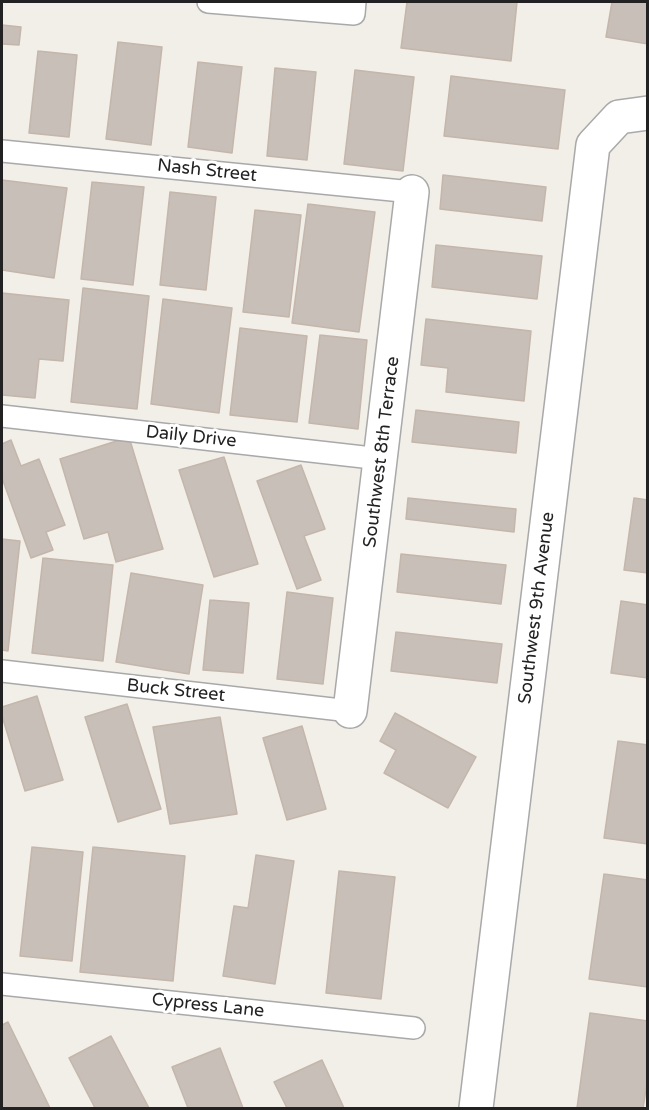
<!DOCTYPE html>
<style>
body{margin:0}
#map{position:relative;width:649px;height:1110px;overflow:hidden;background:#f2efe9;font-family:"Varela Round",sans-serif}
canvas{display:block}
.frame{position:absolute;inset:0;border:3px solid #222;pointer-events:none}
</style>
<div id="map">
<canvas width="649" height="1110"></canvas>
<div class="frame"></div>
</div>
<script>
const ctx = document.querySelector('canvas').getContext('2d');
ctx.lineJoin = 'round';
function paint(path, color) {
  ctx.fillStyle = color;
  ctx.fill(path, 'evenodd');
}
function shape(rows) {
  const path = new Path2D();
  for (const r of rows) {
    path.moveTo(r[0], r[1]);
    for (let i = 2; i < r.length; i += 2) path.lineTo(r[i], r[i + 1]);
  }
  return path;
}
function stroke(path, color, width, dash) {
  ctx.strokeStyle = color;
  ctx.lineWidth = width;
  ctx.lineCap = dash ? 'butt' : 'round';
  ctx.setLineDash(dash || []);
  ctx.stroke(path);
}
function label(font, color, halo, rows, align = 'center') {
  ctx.font = font + ' "Varela Round",sans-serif';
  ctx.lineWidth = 6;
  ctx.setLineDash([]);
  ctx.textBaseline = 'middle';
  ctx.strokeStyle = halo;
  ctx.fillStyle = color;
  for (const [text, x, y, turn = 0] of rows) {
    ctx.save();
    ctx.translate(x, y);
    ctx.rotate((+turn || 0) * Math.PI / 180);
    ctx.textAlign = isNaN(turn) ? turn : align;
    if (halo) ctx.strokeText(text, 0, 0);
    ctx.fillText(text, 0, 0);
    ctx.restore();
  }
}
const building = shape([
 [407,2,517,2,511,61,401,48,407,2],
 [606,2,648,2,648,44,606,37,612,2,606,2],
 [2,25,21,27,19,45,2,44,2,25],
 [118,42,162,47,151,145,106,139,118,42],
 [38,51,77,55,69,137,29,133,38,51],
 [198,62,242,67,232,153,188,147,198,62],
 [275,68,316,72,307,160,267,156,275,68],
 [355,70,414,77,403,171,344,164,355,70],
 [451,76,565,90,558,149,444,136,451,76],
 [443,175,546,187,542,221,440,209,443,175],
 [2,180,67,188,54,278,2,270,2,180],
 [92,182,144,187,133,285,81,279,92,182],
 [170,192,216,197,206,290,160,285,170,192],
 [308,204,375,212,359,332,292,323,308,204],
 [255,210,301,215,289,317,243,312,255,210],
 [436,245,542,256,537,299,432,287,436,245],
 [83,288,149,296,137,409,71,402,83,288],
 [2,293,69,300,63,361,39,359,35,398,2,395,2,293],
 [163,299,232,308,219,413,151,404,163,299],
 [426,319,531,331,524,401,446,392,448,368,421,365,426,319],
 [240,328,307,336,297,422,230,415,240,328],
 [320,335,367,340,358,429,309,423,320,335],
 [416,410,519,422,516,453,412,442,416,410],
 [129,437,163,549,116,562,108,532,84,539,60,459,129,437],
 [11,440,21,466,39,459,65,525,46,532,53,550,31,558,2,478,2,444,11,440],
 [224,457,258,564,214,577,179,470,224,457],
 [301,465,325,529,304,536,321,580,297,589,257,481,301,465],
 [408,498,516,509,514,532,406,519,408,498],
 [634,498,648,500,648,573,624,570,634,498],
 [2,539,20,541,8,651,2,650,2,539],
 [401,554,506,565,501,604,397,592,401,554],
 [43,558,113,565,103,661,32,653,43,558],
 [131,573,203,585,189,674,116,662,131,573],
 [287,592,333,598,323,684,277,679,287,592],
 [210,600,249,603,243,673,203,670,210,600],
 [621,601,648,605,648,678,611,673,621,601],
 [396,632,502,644,497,683,391,671,396,632],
 [37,696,63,780,25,791,2,716,2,707,37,696],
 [127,704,161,809,118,822,85,717,127,704],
 [395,713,476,757,448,808,384,773,396,750,380,741,395,713],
 [220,717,237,814,170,824,153,727,220,717],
 [302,726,326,809,287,820,263,738,302,726],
 [618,741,648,745,648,844,604,838,618,741],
 [32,847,83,852,72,961,20,956,32,847],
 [93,847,185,856,173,981,80,972,93,847],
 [256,855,294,861,275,984,223,976,234,906,248,908,256,855],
 [339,871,395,877,381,999,326,993,339,871],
 [604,874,648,880,648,987,589,979,604,874],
 [590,1013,648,1021,648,1078,643,1108,577,1108,590,1013],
 [8,1022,50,1108,2,1108,2,1025,8,1022],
 [111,1036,149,1108,95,1108,69,1058,111,1036],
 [220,1048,243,1108,188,1108,172,1067,220,1048],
 [322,1060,344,1108,287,1108,274,1082,322,1060]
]);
paint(building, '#c7bfb8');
stroke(building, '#c4b6ab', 1.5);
const lane = shape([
 [208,2,354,14,355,2],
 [2,151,412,192],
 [2,416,381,459],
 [2,671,350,711],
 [2,984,414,1028]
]);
const street = shape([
 [350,711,412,192],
 [476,1108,593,145,619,117,648,113]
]);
stroke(lane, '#a9a9a9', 24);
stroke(street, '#a9a9a9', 36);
stroke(lane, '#fff', 21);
stroke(street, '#fff', 33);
label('18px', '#222', '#fff', [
 ["Nash Street",207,171,6],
 ["Daily Drive",191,437,6],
 ["Southwest 8th Terrace",382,452,-83],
 ["Southwest 9th Avenue",537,608,-83],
 ["Buck Street",176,691,6],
 ["Cypress Lane",208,1006,6]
]);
</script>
